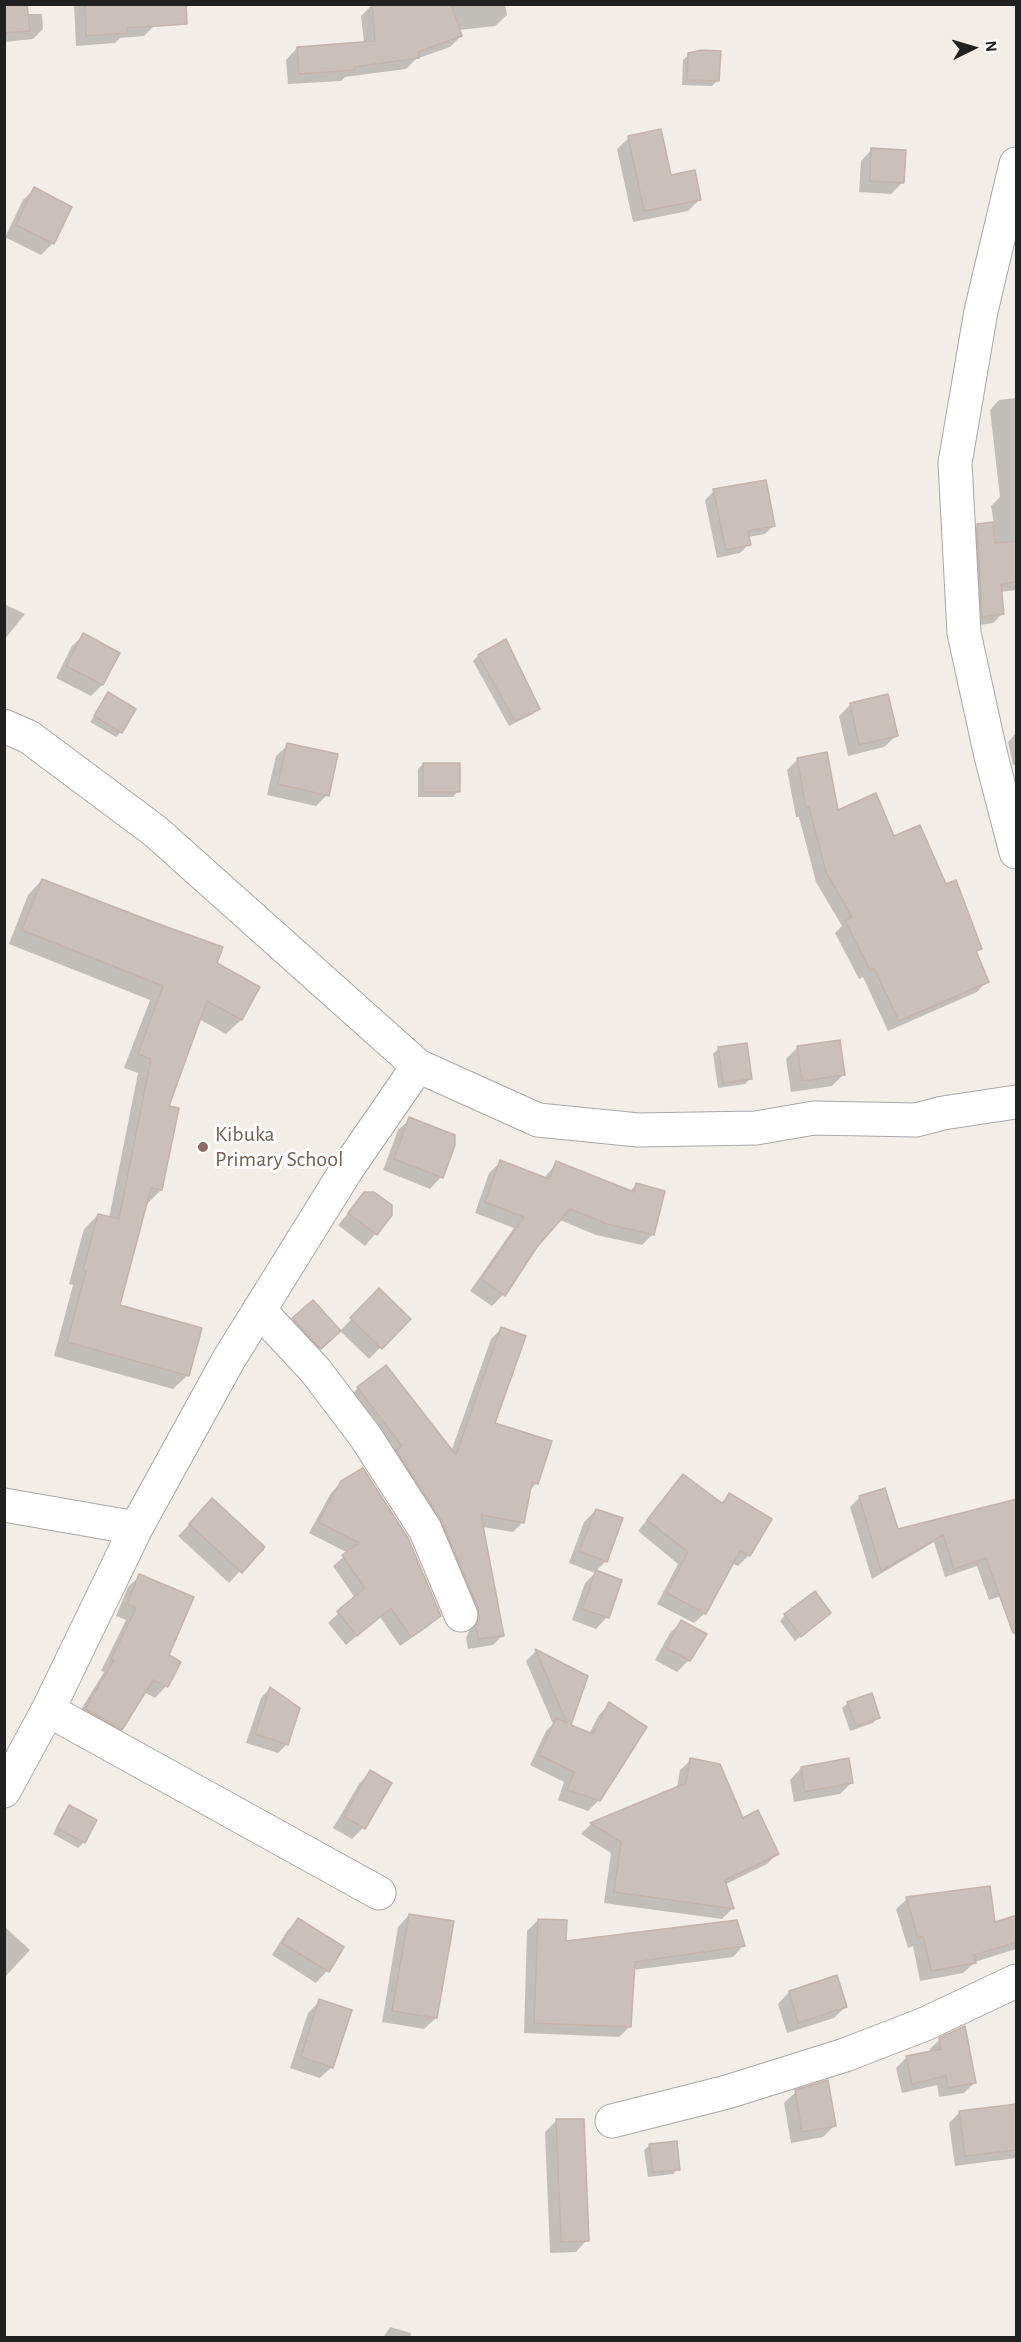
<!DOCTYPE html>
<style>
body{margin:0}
#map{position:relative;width:1021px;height:2342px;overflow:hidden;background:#f2ede7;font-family:"Alegreya Sans",sans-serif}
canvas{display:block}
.frame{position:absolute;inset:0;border:6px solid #212121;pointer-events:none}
.north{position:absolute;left:943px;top:18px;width:60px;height:60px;-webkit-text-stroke:4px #fff;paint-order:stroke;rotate:85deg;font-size:16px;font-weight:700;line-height:24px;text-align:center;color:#212121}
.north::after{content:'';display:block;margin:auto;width:21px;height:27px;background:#212121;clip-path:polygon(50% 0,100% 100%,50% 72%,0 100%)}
</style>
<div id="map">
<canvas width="1021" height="2342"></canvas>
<div class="frame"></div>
<div class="north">N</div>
</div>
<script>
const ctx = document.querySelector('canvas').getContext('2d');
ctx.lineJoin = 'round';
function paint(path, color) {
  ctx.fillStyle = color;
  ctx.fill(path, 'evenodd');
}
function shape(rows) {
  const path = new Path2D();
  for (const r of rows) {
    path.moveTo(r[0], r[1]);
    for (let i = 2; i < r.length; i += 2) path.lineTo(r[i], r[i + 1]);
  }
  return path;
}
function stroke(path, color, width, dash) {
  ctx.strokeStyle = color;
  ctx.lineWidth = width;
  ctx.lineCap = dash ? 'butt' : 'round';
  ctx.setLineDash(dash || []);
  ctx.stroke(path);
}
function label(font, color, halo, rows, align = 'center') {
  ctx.font = font + ' "Alegreya Sans",sans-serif';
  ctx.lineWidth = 6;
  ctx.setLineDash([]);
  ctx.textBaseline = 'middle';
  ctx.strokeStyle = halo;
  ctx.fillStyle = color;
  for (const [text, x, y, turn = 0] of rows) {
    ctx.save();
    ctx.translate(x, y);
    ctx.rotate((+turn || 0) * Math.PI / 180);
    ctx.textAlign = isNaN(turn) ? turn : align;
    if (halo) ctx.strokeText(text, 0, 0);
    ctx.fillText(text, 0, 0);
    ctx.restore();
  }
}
paint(shape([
 [4,4,26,14,42,14,43,29,33,39,5,42,5,53],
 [74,4,152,4,154,26,144,36,120,38,115,43,76,46],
 [505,4,507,15,495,26,459,30,461,36,450,47,416,59,406,69,345,77,341,81,288,84,286,60,297,48,364,43,361,16,372,5],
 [689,55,718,80,712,86,682,85,683,60],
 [629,138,699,200,688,211,633,222,617,149],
 [872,149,903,182,891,194,859,192,861,161],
 [34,189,53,243,41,255,5,237,23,200],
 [1016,398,1016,590,1000,592,1003,613,993,623,973,626,968,535,978,525,994,524,991,506,1000,497,990,410,999,400],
 [714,491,774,525,765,534,748,537,749,544,740,553,717,558,705,500],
 [4,604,25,614,4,640],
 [84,635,118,653,102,685,91,696,56,678,72,646],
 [505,641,538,708,533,714,509,726,473,661,478,656],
 [108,694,121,732,116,737,90,722],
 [851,704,896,736,884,747,848,756,839,716],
 [1016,733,1016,765,1013,765,1008,742],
 [288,745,327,795,316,806,267,795,276,756],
 [798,759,837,812,945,886,980,948,975,953,987,981,977,992,888,1031,863,977,859,979,835,933,842,926,816,882,799,817,796,817,787,770],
 [423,764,458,791,453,797,418,797,418,769],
 [42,880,215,964,258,988,241,1020,226,1034,199,1019,167,1107,161,1190,147,1204,118,1306,188,1375,173,1389,54,1356,73,1285,69,1284,84,1229,98,1215,109,1218,138,1073,124,1068,150,1000,9,944,28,895],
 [798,1047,843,1075,832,1086,791,1092,786,1059],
 [718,1049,751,1078,745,1084,718,1088,713,1054],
 [410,1119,441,1177,430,1189,383,1170,398,1130],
 [501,1162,544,1178,557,1163,629,1192,636,1185,653,1234,642,1245,596,1235,560,1220,536,1246,503,1295,492,1306,470,1291,514,1228,475,1213,489,1173],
 [365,1193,391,1215,365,1246,338,1225],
 [379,1290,409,1319,369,1359,340,1331],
 [293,1319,327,1342,309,1359,282,1330],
 [501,1329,493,1424,537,1483,529,1491,523,1522,513,1532,482,1527,503,1635,493,1645,468,1649,466,1638,470,1629,469,1618,348,1398,358,1388,451,1452,491,1339],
 [683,1476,720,1504,729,1495,749,1555,738,1566,732,1563,705,1613,694,1623,657,1604,678,1564,638,1531],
 [342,1482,439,1616,429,1626,400,1646,380,1617,346,1645,328,1623,355,1598,333,1566,348,1553,309,1533,331,1493],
 [884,1489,897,1531,1016,1500,1008,1594,989,1600,977,1566,945,1577,934,1542,872,1579,850,1507,859,1498],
 [596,1510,606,1561,595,1572,620,1580,607,1617,596,1629,572,1620,585,1583,595,1573,569,1563,584,1522],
 [201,1512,240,1571,229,1583,178,1536],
 [140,1576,167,1656,179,1662,166,1686,155,1698,144,1692,121,1729,110,1740,74,1721,104,1672,101,1671,126,1620,116,1616,128,1587],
 [785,1615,824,1618,795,1641,780,1621],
 [681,1622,689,1660,677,1672,655,1660,670,1633],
 [536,1651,586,1677,569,1726,589,1734,599,1715,610,1704,599,1800,588,1811,558,1800,564,1782,530,1765,546,1731,553,1724,526,1661],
 [270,1688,287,1744,278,1753,246,1743,261,1698],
 [848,1703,878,1717,873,1723,850,1731,842,1708],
 [691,1760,742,1820,777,1854,767,1864,724,1885,732,1909,722,1919,604,1903,611,1853,581,1834,591,1824,677,1788,680,1770],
 [801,1768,852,1782,840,1794,794,1802,790,1780],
 [370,1772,363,1828,352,1839,333,1828,359,1784],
 [70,1807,84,1842,78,1848,53,1834,64,1812],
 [907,1899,994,1924,1016,1917,1016,1949,975,1962,963,1973,920,1981,913,1946,908,1948,896,1909],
 [409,1915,436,2018,424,2029,382,2022,398,1927],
 [298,1920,342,1948,327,1971,316,1983,272,1955,287,1931],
 [538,1920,565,1943,743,1946,733,1957,633,1970,630,2026,619,2037,524,2033,527,1931],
 [4,1926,30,1950,4,1978],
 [789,1992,845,2007,834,2018,787,2033,778,2004],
 [320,2001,332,2067,320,2078,290,2068,308,2013],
 [940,2039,974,2083,964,2093,939,2097,937,2085,902,2093,896,2068,906,2058,930,2053,930,2049],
 [796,2092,834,2126,823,2137,791,2143,784,2103],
 [1016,2105,1016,2158,955,2166,949,2123,960,2112],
 [556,2121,587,2240,576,2252,550,2253,545,2132],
 [650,2145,678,2169,673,2174,648,2177,644,2150],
 [390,2327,411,2333,410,2338,383,2338]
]), '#0003');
const building = shape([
 [4,4,27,4,30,31,4,33,4,4],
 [85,4,186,4,187,24,127,28,127,33,86,36,85,4],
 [372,4,451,4,462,36,418,52,419,58,354,67,354,70,299,74,297,47,375,41,372,4],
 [702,50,721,51,719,81,687,80,688,53,702,50],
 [661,129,671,175,695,170,701,200,644,211,628,136,661,129],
 [871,148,906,150,904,183,870,181,871,148],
 [34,187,72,207,54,244,16,225,34,187],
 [766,480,775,526,748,531,751,545,726,550,713,489,766,480],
 [993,522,995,543,1017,541,1017,582,1001,584,1004,614,982,617,977,524,993,522],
 [83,633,120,653,103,685,66,666,83,633],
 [506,639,540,709,515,721,478,655,506,639],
 [108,692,136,709,122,733,94,716,108,692],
 [888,694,898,736,859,745,850,703,888,694],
 [287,743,338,754,329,796,278,784,287,743],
 [827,752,838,810,876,793,894,836,920,825,946,884,956,880,982,949,976,951,989,982,899,1021,874,968,870,970,845,921,852,917,826,872,809,807,806,808,797,758,827,752],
 [423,763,460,763,460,792,423,792,423,763],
 [42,879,156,923,223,947,217,963,260,987,242,1020,207,1001,169,1106,179,1108,162,1190,151,1188,120,1305,202,1328,189,1376,67,1342,86,1271,83,1270,98,1214,119,1219,151,1059,138,1054,163,986,22,930,42,879],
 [840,1040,845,1075,802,1081,797,1046,840,1040],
 [747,1043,752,1079,723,1083,718,1047,747,1043],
 [409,1117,455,1135,455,1145,443,1178,394,1159,409,1117],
 [500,1160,549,1179,556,1161,634,1192,636,1183,665,1191,654,1235,607,1224,570,1209,537,1247,505,1296,481,1279,524,1217,485,1202,500,1160],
 [364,1192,374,1192,392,1205,392,1215,377,1235,348,1213,364,1192],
 [379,1288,411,1319,382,1349,350,1318,379,1288],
 [313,1300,341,1331,321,1349,292,1318,313,1300],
 [501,1327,526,1336,495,1423,552,1441,538,1484,532,1482,524,1523,481,1515,504,1636,478,1639,476,1626,479,1618,478,1608,442,1522,396,1450,402,1446,357,1387,386,1365,456,1455,501,1327],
 [363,1468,408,1538,441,1616,411,1637,391,1608,357,1636,337,1611,365,1588,342,1555,359,1543,318,1522,341,1481,363,1468],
 [683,1474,723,1504,729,1493,772,1519,750,1556,740,1551,706,1614,667,1593,688,1552,647,1520,683,1474],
 [885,1488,898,1529,1017,1499,1017,1633,1013,1633,986,1558,954,1569,943,1535,881,1571,859,1496,885,1488],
 [212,1498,265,1547,242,1573,189,1524,212,1498],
 [596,1509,623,1518,607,1562,579,1551,596,1509],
 [596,1570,622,1580,609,1618,582,1609,596,1570],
 [139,1574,194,1597,169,1655,181,1662,168,1687,153,1680,122,1730,85,1709,114,1660,111,1659,136,1608,127,1604,139,1574],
 [815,1591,831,1613,801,1637,784,1614,815,1591],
 [681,1620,707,1634,690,1661,666,1648,681,1620],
 [535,1649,588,1676,571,1725,593,1734,609,1702,647,1727,600,1801,567,1790,574,1772,539,1755,556,1718,567,1723,535,1649],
 [270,1687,300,1708,288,1745,255,1734,270,1687],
 [872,1693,880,1718,856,1726,847,1702,872,1693],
 [690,1758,720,1764,743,1818,758,1810,779,1854,725,1880,734,1909,614,1892,621,1842,590,1823,686,1783,690,1758],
 [849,1758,853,1783,805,1792,801,1767,849,1758],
 [370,1770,392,1783,365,1829,344,1816,370,1770],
 [69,1805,97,1820,85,1843,57,1828,69,1805],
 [990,1886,995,1922,1017,1915,1017,1942,974,1955,976,1963,931,1971,923,1936,918,1938,906,1897,990,1886],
 [409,1914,454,1921,437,2018,392,2011,409,1914],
 [298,1918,344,1947,329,1972,282,1943,298,1918],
 [538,1919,567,1920,566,1941,737,1920,745,1946,635,1962,631,2027,534,2023,538,1919],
 [837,1975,847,2007,798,2023,789,1991,837,1975],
 [319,1999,352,2010,333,2068,301,2057,319,1999],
 [965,2026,976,2083,948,2088,946,2076,912,2084,906,2056,941,2049,939,2038,965,2026],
 [828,2080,836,2126,802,2132,795,2090,828,2080],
 [1017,2104,1017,2150,965,2156,959,2111,1017,2104],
 [556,2119,584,2119,589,2241,561,2242,556,2119],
 [677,2141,680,2170,653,2172,649,2144,677,2141]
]);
paint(building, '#cbbfba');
stroke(building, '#c6b2a8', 1.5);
const minor = shape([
 [1016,164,981,311,955,463,964,633,991,756,1016,852],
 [4,726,29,737,155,831,418,1066,538,1120,638,1130,756,1128,814,1118,916,1120,943,1113,1016,1102],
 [259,1310,315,1370,365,1436,425,1529,461,1615],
 [4,1505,136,1528],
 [48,1710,379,1893],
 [4,1791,48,1710,136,1528,229,1359,347,1169,418,1066],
 [612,2121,727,2092,845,2055,925,2024,1016,1981]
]);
stroke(minor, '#a8a8a8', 35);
stroke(minor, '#fff', 33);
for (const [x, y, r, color] of [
 [203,1147,6,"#8d6e63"]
]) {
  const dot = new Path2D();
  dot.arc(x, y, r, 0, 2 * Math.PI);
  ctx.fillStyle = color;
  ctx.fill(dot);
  stroke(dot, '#fff', 2);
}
label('22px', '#785e54', '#fff', [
 ["Kibuka",215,1134],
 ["Primary School",215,1159]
], 'left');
</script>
